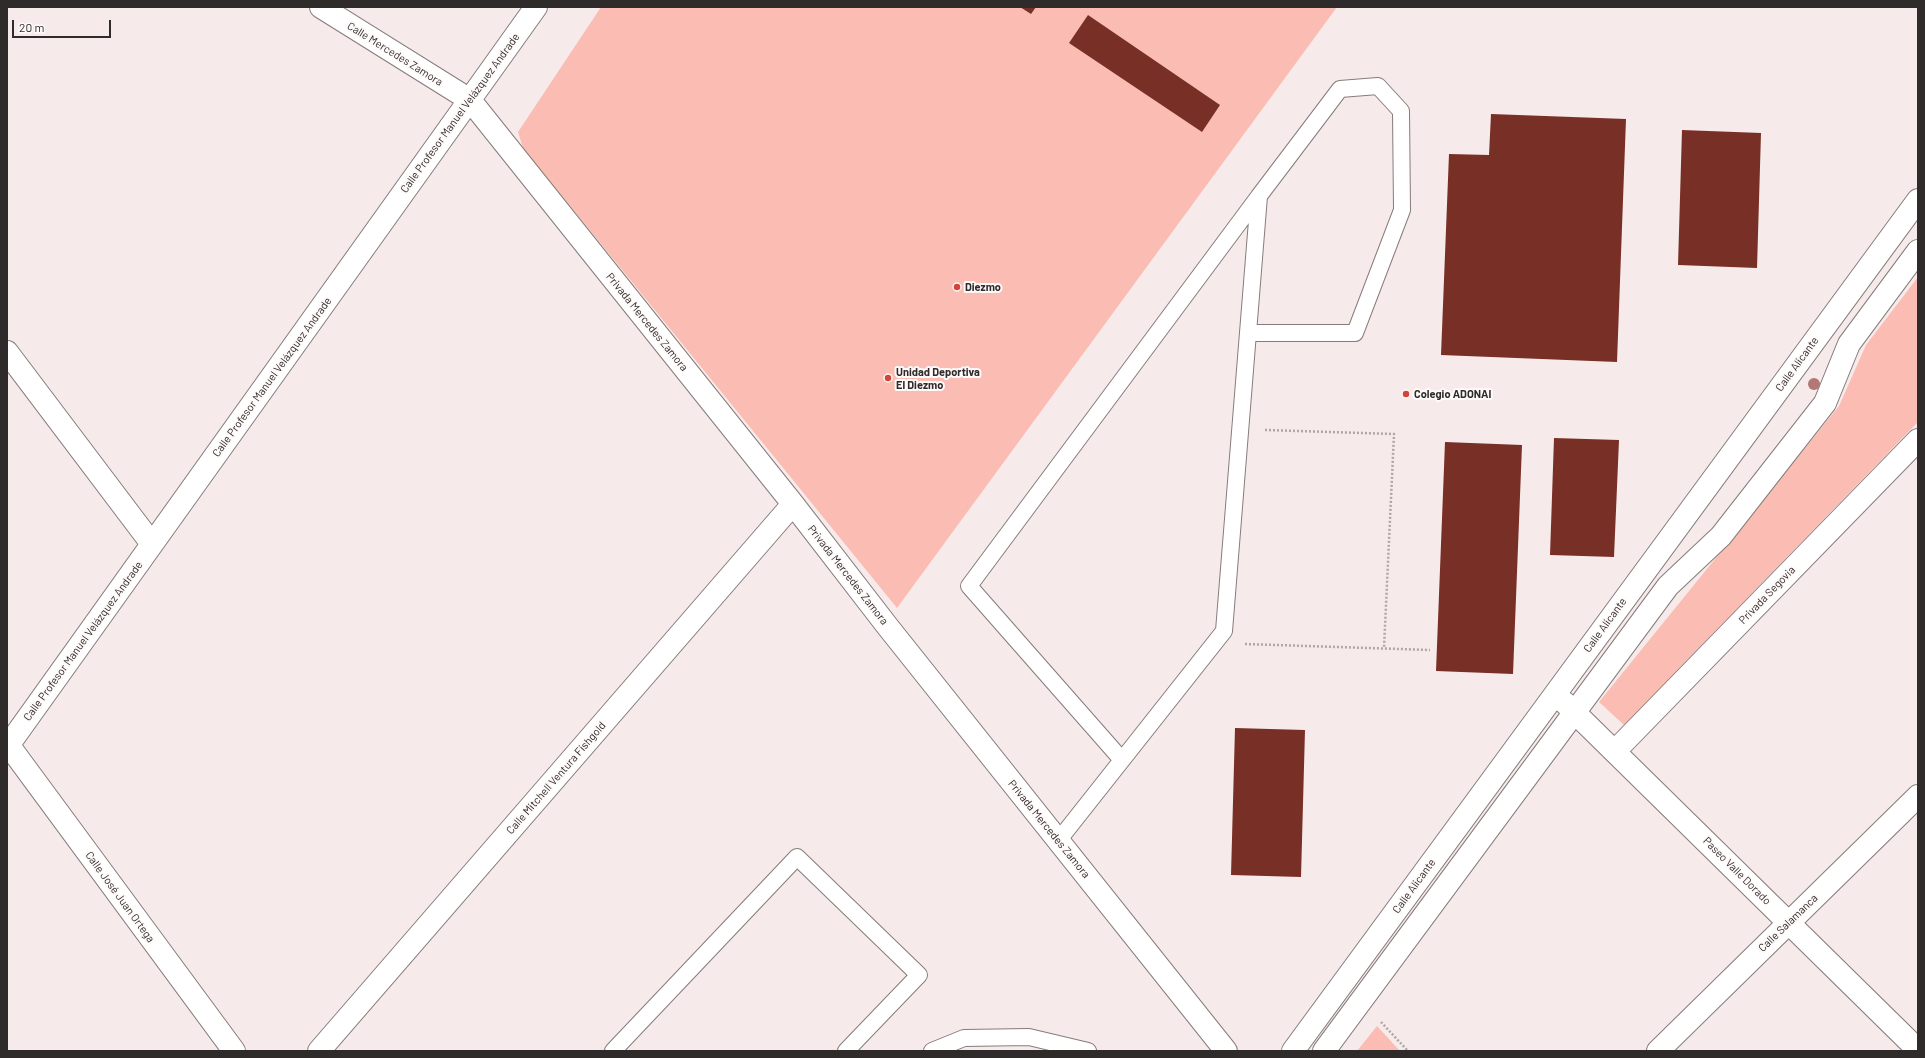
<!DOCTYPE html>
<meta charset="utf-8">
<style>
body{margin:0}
#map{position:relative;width:1925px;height:1058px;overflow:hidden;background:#f6ebea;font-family:Barlow,sans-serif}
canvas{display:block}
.frame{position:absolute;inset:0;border:8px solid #2f2b2a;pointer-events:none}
.scale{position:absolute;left:12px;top:20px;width:99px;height:18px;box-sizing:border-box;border:2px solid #2f2b2a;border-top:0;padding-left:5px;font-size:12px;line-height:14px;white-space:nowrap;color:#2f2b2a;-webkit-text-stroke:3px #fefaf9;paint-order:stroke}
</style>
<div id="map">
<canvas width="1925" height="1058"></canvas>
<div class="frame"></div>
<div class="scale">20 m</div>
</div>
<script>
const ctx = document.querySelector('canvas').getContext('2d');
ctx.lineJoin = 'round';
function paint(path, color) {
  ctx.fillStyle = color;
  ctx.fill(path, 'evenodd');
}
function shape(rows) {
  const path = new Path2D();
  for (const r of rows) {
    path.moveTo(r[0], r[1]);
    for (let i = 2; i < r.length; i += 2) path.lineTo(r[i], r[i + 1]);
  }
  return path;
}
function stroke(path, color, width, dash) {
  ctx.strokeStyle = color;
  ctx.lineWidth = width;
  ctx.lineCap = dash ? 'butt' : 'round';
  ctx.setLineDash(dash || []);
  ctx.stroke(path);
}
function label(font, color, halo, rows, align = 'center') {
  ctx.font = font + ' Barlow,sans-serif';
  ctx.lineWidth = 4;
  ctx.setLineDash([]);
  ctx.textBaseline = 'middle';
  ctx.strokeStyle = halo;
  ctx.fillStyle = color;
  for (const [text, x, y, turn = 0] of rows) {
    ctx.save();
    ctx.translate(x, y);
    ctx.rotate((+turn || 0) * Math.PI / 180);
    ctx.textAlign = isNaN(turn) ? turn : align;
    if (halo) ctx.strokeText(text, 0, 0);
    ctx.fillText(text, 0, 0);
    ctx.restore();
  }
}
paint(shape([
 [601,7,1337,7,897,608,523,148,518,132],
 [1918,277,1918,422,1624,725,1599,702,1839,406,1866,345],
 [1377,1026,1400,1051,1357,1051]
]), '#fbbdb3');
paint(shape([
 [1020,7,1036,7,1031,14],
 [1088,15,1220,105,1202,132,1069,43],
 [1491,114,1626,119,1617,362,1441,355,1449,154,1489,155],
 [1682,130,1761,133,1757,268,1678,265],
 [1554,438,1619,440,1614,557,1550,555],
 [1445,442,1522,445,1513,674,1436,671],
 [1235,728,1305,730,1301,877,1231,875]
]), '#782f26');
const service = shape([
 [1122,760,969,586,1259,196],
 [1058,841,1224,631,1259,196,1340,89,1378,86,1401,111,1402,210,1355,333,1248,333],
 [613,1051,797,857,919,975,846,1051],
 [932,1051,964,1038,1029,1037,1088,1051]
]);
const minor = shape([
 [321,7,470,100,793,504,888,627,1226,1051],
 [7,352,152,544],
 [1565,703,1918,1050],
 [7,743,234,1051],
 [7,747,536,7],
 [1616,750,1918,440],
 [319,1051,793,504],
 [1293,1051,1918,200],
 [1324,1051,1668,586,1721,536,1825,403,1849,344,1918,251],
 [1658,1051,1918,796]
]);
stroke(service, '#857c7a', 18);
stroke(minor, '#857c7a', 24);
stroke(shape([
 [1265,430,1394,434,1384,648],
 [1245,644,1430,650],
 [1381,1022,1408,1051]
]), '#afa6a5', 2.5, [2, 2]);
stroke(service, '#fff', 16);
stroke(minor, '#fff', 22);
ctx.fillStyle = '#b37873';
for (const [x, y] of [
 [1814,384]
]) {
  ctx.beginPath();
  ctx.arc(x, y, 6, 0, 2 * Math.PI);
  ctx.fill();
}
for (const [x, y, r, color] of [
 [957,287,4,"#d34637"],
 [888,378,4,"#d34637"],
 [1406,394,4,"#d34637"]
]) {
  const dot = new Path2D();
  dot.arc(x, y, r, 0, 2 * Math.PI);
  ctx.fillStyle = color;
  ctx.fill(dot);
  stroke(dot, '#fefaf9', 1.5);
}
label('11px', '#2f2b2a', '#fefaf9', [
 ["Calle Mercedes Zamora",395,54,32],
 ["Calle Profesor Manuel Velázquez Andrade",460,113,-54],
 ["Privada Mercedes Zamora",647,322,51],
 ["Calle Alicante",1797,364,-54],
 ["Calle Profesor Manuel Velázquez Andrade",272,377,-54],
 ["Privada Mercedes Zamora",848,575,52],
 ["Privada Segovia",1767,595,-46],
 ["Calle Alicante",1605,625,-54],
 ["Calle Profesor Manuel Velázquez Andrade",83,641,-54],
 ["Calle Mitchell Ventura Fishgold",556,778,-49],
 ["Privada Mercedes Zamora",1049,829,51],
 ["Paseo Valle Dorado",1737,871,45],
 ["Calle Alicante",1414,886,-54],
 ["Calle José Juan Ortega",120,897,54],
 ["Calle Salamanca",1788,923,-44]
]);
label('bold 11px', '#2f2b2a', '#fefaf9', [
 ["Diezmo",965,287],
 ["Unidad Deportiva",896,372],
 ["El Diezmo",896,385],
 ["Colegio ADONAI",1414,394]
], 'left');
</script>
